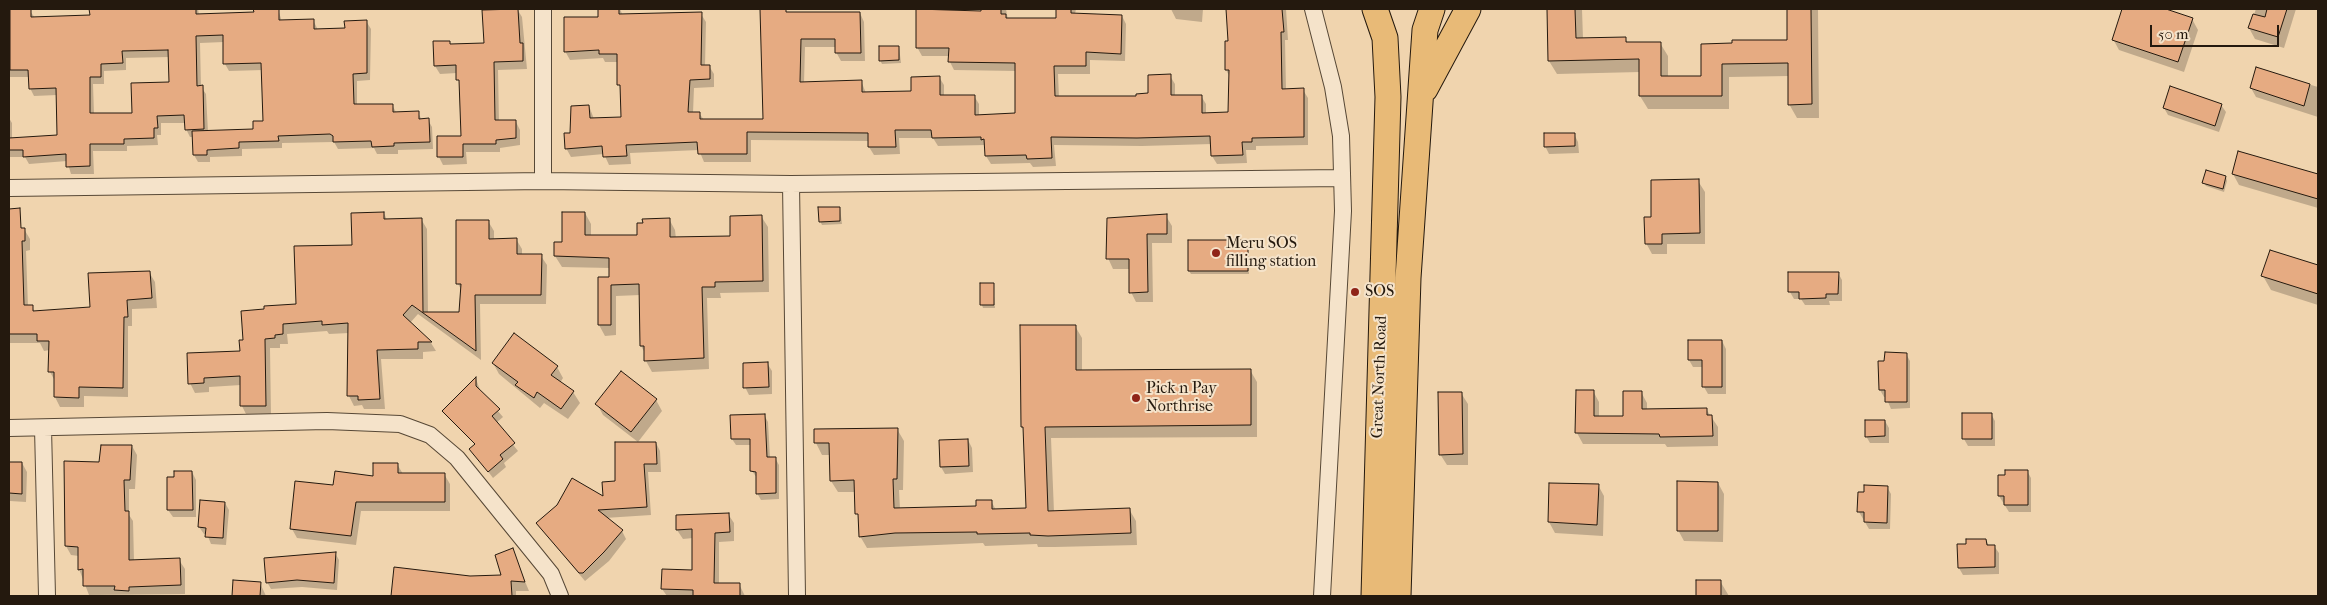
<!DOCTYPE html>
<style>
body{margin:0}
#map{position:relative;width:2327px;height:605px;overflow:hidden;background:#f0d4ae;font-family:"IM FELL French Canon",serif}
canvas{display:block}
.frame{position:absolute;inset:0;border:10px solid #24190e;pointer-events:none}
.scale{position:absolute;left:2150px;top:25px;width:129px;height:22px;box-sizing:border-box;border:2px solid #24190e;border-top:0;padding-left:6px;font-size:15px;line-height:18px;white-space:nowrap;color:#24190e;-webkit-text-stroke:4px #f5e3ca;paint-order:stroke}
</style>
<div id="map">
<canvas width="2327" height="605"></canvas>
<div class="frame"></div>
<div class="scale">50 m</div>
</div>
<script>
const ctx = document.querySelector('canvas').getContext('2d');
ctx.lineJoin = 'round';
function paint(path, color) {
  ctx.fillStyle = color;
  ctx.fill(path, 'evenodd');
}
function shape(rows) {
  const path = new Path2D();
  for (const r of rows) {
    path.moveTo(r[0], r[1]);
    for (let i = 2; i < r.length; i += 2) path.lineTo(r[i], r[i + 1]);
  }
  return path;
}
function stroke(path, color, width, dash) {
  ctx.strokeStyle = color;
  ctx.lineWidth = width;
  ctx.lineCap = dash ? 'butt' : 'round';
  ctx.setLineDash(dash || []);
  ctx.stroke(path);
}
function label(font, color, halo, rows, align = 'center') {
  ctx.font = font + ' "IM FELL French Canon",serif';
  ctx.lineWidth = 4;
  ctx.setLineDash([]);
  ctx.textBaseline = 'middle';
  ctx.strokeStyle = halo;
  ctx.fillStyle = color;
  for (const [text, x, y, turn = 0] of rows) {
    ctx.save();
    ctx.translate(x, y);
    ctx.rotate((+turn || 0) * Math.PI / 180);
    ctx.textAlign = isNaN(turn) ? turn : align;
    if (halo) ctx.strokeText(text, 0, 0);
    ctx.fillText(text, 0, 0);
    ctx.restore();
  }
}
paint(shape([
 [91,9,122,9,122,18,168,16,168,9,198,9,199,15,255,13,278,9,282,22,313,20,318,30,346,29,366,21,371,29,370,80,357,81,357,106,392,105,396,112,418,113,422,120,428,120,432,127,433,149,398,150,398,154,377,154,374,148,338,149,334,142,282,143,282,148,242,149,242,156,210,157,210,162,198,162,194,155,193,137,190,137,186,129,186,123,161,123,161,135,157,135,158,145,127,146,127,151,93,151,94,174,71,174,67,161,29,164,25,157,9,157,9,118,12,123,12,139,58,136,57,95,34,96,30,88,30,77,9,77,9,25,30,11,35,18,91,17],
 [224,42,225,64,229,71,263,70,264,122,254,130,208,132,206,94,201,87,200,43],
 [169,57,170,83,134,114,94,114,93,84,104,84,104,71,126,70,126,58],
 [483,9,517,9,522,17,527,69,498,70,499,122,516,122,520,130,520,145,500,148,500,152,466,152,467,164,443,165,439,157,462,137,461,85,457,73,440,74,435,66,449,42,451,45,485,45],
 [600,9,620,9,623,16,701,14,706,22,705,66,709,66,714,74,714,87,694,88,693,113,699,113,704,120,764,120,785,9,787,13,860,13,864,22,865,61,841,61,836,52,836,47,805,47,804,83,861,81,866,93,912,92,939,77,944,85,944,96,974,96,979,104,979,116,1016,114,1016,71,954,70,950,62,950,56,922,56,917,47,917,9,982,12,983,9,1006,9,1008,20,1057,19,1057,9,1076,9,1075,14,1122,16,1126,24,1125,61,1090,60,1090,74,1058,74,1059,98,1137,97,1150,94,1170,76,1175,84,1175,96,1201,96,1206,104,1206,115,1230,113,1230,77,1226,70,1226,43,1230,43,1227,9,1286,9,1288,40,1285,40,1286,90,1303,90,1308,98,1308,145,1256,146,1256,150,1246,150,1247,163,1217,164,1212,156,1212,144,1142,146,1054,145,1056,166,1033,167,1030,163,991,164,986,156,986,145,938,146,933,138,899,138,900,154,874,155,869,147,869,141,751,140,751,162,704,162,699,150,630,153,631,164,609,165,604,154,571,157,566,148,589,106,594,119,622,118,618,62,605,62,603,58,570,60,565,51,600,19],
 [1171,9,1203,9,1202,22,1176,19],
 [1548,9,1582,9,1583,39,1625,38,1628,43,1660,43,1668,56,1668,77,1702,77,1702,45,1789,41,1788,9,1818,9,1819,118,1797,118,1789,104,1789,76,1729,77,1729,109,1648,109,1640,96,1640,72,1557,74,1549,61],
 [2123,9,2162,9,2192,19,2198,30,2184,72,2119,50,2113,39],
 [2256,9,2296,9,2284,48,2255,39,2249,28],
 [899,47,901,63,882,64,880,60],
 [2257,69,2318,87,2318,117,2256,97,2251,88],
 [2221,105,2226,112,2219,132,2168,115,2164,108],
 [1574,134,1578,142,1579,153,1549,154,1545,146],
 [2239,152,2318,176,2318,208,2239,185,2233,174],
 [2226,177,2227,181,2224,192,2206,186,2204,183],
 [1698,181,1705,192,1705,244,1667,244,1667,254,1652,254,1646,243,1653,218],
 [840,208,842,224,822,225,820,221],
 [384,213,387,220,421,219,427,229,428,314,460,313,462,291,458,284,488,221,494,231,494,240,516,239,522,249,522,255,541,256,547,265,546,304,480,304,481,360,418,314,410,323,431,343,436,351,423,352,423,359,381,359,385,409,364,409,362,405,354,406,349,396,349,333,329,334,327,331,287,334,288,344,280,344,280,348,270,348,271,415,247,416,242,406,241,385,209,387,209,392,195,393,190,383,241,352,244,341,266,310,297,305],
 [585,213,591,224,591,237,638,237,669,219,675,230,676,239,732,237,761,216,768,227,769,292,720,293,721,298,707,298,709,369,652,372,646,361,645,353,641,346,640,295,616,296,616,335,605,336,599,325,610,278,610,268,562,267,555,256,556,243,563,243],
 [1166,216,1172,226,1172,243,1152,243,1153,302,1136,302,1131,292,1130,269,1113,269,1108,258],
 [9,229,24,229,30,239,30,250,26,251,28,307,32,307,35,312,91,308,149,272,155,282,157,308,132,309,132,326,128,326,128,397,84,396,84,407,60,407,55,397,55,381,50,372,50,350,44,351,40,343,9,343],
 [1247,241,1249,274,1191,274,1189,271],
 [2270,252,2318,266,2318,305,2271,290,2263,276],
 [1838,273,1842,280,1842,301,1829,301,1830,305,1805,305,1801,299,1794,299,1790,292],
 [993,284,995,308,983,308,982,305],
 [1075,326,1082,338,1082,371,1250,370,1257,382,1257,437,1051,438,1054,512,1129,509,1136,521,1137,545,1055,547,1038,547,1037,544,985,546,983,543,867,548,860,536,856,492,838,492,831,481,830,455,822,455,816,443,815,430,897,429,904,441,903,490,899,490,900,509,977,508,991,501,996,510,1027,509,1024,431,1022,427],
 [1722,341,1726,349,1726,394,1708,394,1704,387,1704,367,1693,367,1689,360],
 [1906,354,1910,361,1910,408,1891,409,1886,397,1884,397,1880,390],
 [493,363,557,367,563,378,560,383,573,392,580,403,568,419,544,403,540,408,499,374],
 [767,363,772,371,772,394,749,395,745,387],
 [476,379,480,390,503,417,496,423,518,451,504,463,506,467,493,478,471,449,476,445,444,411],
 [1593,391,1599,402,1599,417,1624,417,1641,392,1647,403,1647,410,1706,409,1718,427,1718,446,1667,447,1665,444,1583,444,1577,433],
 [1461,393,1468,404,1468,465,1447,465,1440,454],
 [656,400,662,411,638,442,603,415,597,404],
 [1963,414,1991,414,1995,421,1995,446,1968,446,1964,439],
 [764,415,768,422,770,458,775,458,779,465,779,499,761,500,757,493,757,478,752,471,751,445,736,445,732,439],
 [1885,421,1889,428,1889,443,1870,443,1866,436],
 [968,440,972,448,973,472,945,474,941,467],
 [656,443,660,451,661,472,648,472,651,515,605,518,622,531,626,539,609,561,585,581,537,524,605,498,616,482],
 [132,446,137,455,135,489,129,489,129,515,133,521,134,561,179,560,185,569,185,594,89,595,79,569,79,556,71,555,66,546,101,463],
 [9,463,22,463,27,472,26,502,10,501,10,553],
 [397,464,403,474,444,474,450,484,450,511,361,511,356,545,297,538,292,529,334,487,374,478],
 [2027,471,2031,478,2031,512,2009,512,1999,496],
 [192,472,196,480,196,517,173,517,168,510,168,478],
 [1718,483,1724,494,1723,542,1684,541,1678,530],
 [1550,484,1598,485,1604,496,1603,536,1555,533,1549,522],
 [1887,487,1891,494,1890,529,1869,529,1859,512],
 [225,503,229,510,226,545,211,544,207,534,204,534,199,527],
 [728,514,734,523,734,541,719,542,719,584,739,584,745,596,667,596,662,589,693,571,693,538,683,539,677,530],
 [1986,540,1989,546,1994,546,1999,553,1999,574,1963,575,1959,568,1967,545],
 [512,550,529,591,516,591,516,596,392,596,396,568,470,578,503,576],
 [335,553,339,560,337,590,302,587,271,589,267,582],
 [235,581,260,583,266,596,234,596],
 [1697,581,1720,581,1729,596,1697,596]
]), '#0003');
const building = shape([
 [10,9,31,9,31,17,90,15,89,9,196,9,196,14,254,12,253,9,279,9,279,20,314,19,314,29,345,28,344,21,367,20,367,73,353,74,354,104,393,104,393,112,419,111,419,119,429,118,430,142,394,143,394,146,372,147,371,141,333,142,333,136,330,134,278,136,279,141,239,142,239,148,207,150,207,155,193,155,192,131,253,129,253,121,263,121,261,63,223,64,223,35,196,36,197,86,203,85,204,129,185,130,184,115,157,116,158,128,154,128,154,138,124,139,124,144,90,144,90,166,66,167,66,154,23,157,23,150,9,150,9,138,57,135,56,88,29,89,28,70,10,70,10,9],
 [168,50,169,82,131,83,132,113,90,113,90,77,101,77,101,64,123,63,122,51,168,50],
 [518,9,520,43,523,43,523,61,494,62,495,120,516,120,516,138,496,140,496,144,463,144,463,157,437,157,437,136,461,136,459,80,456,80,456,65,434,66,433,41,450,41,450,44,484,43,482,10,518,9],
 [598,9,619,9,619,14,702,12,701,65,710,65,710,79,690,80,688,112,700,112,700,119,763,119,760,9,786,9,786,12,860,12,861,53,835,53,835,39,801,39,800,82,862,80,862,92,911,91,911,77,940,76,940,95,975,95,975,115,1015,113,1015,63,948,62,949,48,916,48,916,9,981,11,981,9,1001,9,1001,14,1006,14,1006,18,1056,18,1056,9,1071,9,1071,13,1122,15,1121,54,1086,52,1086,66,1054,66,1055,96,1136,96,1136,94,1148,93,1148,75,1171,74,1171,95,1202,95,1202,113,1228,112,1229,70,1225,70,1225,41,1228,41,1226,9,1282,9,1284,32,1281,32,1282,89,1304,88,1304,137,1252,138,1252,142,1242,142,1243,155,1211,156,1210,136,1137,138,1051,137,1052,158,1027,159,1026,155,985,156,984,139,981,140,981,137,932,138,931,130,895,130,896,147,868,147,868,133,747,132,747,154,698,154,697,142,626,145,627,156,603,157,602,146,565,149,564,133,570,133,571,106,589,105,590,118,621,117,620,85,617,85,617,54,599,54,599,50,564,52,564,17,598,17,598,9],
 [1547,9,1575,9,1576,38,1626,37,1626,42,1661,42,1661,76,1701,76,1701,44,1732,43,1732,40,1787,40,1787,9,1811,9,1812,104,1788,105,1788,63,1722,64,1722,96,1639,96,1639,59,1548,61,1547,9],
 [2122,9,2166,9,2193,18,2178,62,2112,40,2122,9],
 [2267,9,2287,9,2278,37,2248,28,2253,14,2265,17,2267,9],
 [879,46,899,46,899,60,879,61,879,46],
 [2256,67,2310,84,2304,106,2250,88,2256,67],
 [2170,86,2222,104,2215,126,2163,108,2170,86],
 [1544,133,1575,133,1575,146,1544,147,1544,133],
 [2238,151,2318,174,2318,199,2232,174,2238,151],
 [2206,170,2226,176,2223,189,2202,183,2206,170],
 [1699,179,1700,233,1662,234,1662,244,1645,244,1644,217,1651,217,1651,180,1699,179],
 [818,207,840,207,840,221,819,222,818,207],
 [20,208,21,228,25,228,25,241,22,241,24,305,33,305,33,311,90,307,88,273,150,271,152,298,127,300,128,317,124,317,123,388,79,387,79,398,54,397,54,372,48,372,49,341,37,341,37,334,9,334,9,209,20,208],
 [384,212,384,219,422,218,423,312,459,312,461,284,456,284,456,220,489,220,489,239,517,238,517,254,542,254,541,295,475,295,476,351,412,305,403,315,432,342,418,342,418,349,377,350,380,399,358,400,358,396,347,396,348,323,322,325,322,321,283,324,283,334,275,335,275,338,265,339,266,406,240,406,240,376,204,378,204,383,188,384,187,353,240,351,239,340,243,340,241,311,264,309,264,306,296,304,294,246,352,245,351,213,384,212],
 [562,212,585,212,585,235,637,235,637,223,643,223,642,219,670,218,670,237,730,236,730,216,762,215,763,281,715,282,715,287,702,287,704,358,644,361,644,346,640,346,639,284,611,285,611,325,598,325,598,277,609,277,609,258,554,256,554,242,562,242,562,212],
 [1167,214,1167,234,1147,234,1148,292,1129,293,1129,259,1106,259,1107,218,1167,214],
 [1188,240,1248,240,1248,271,1188,271,1188,240],
 [2270,250,2318,265,2318,294,2261,276,2270,250],
 [1788,272,1839,272,1838,294,1826,294,1826,298,1799,299,1799,292,1788,292,1788,272],
 [980,283,994,283,994,305,980,305,980,283],
 [1020,325,1076,325,1076,370,1251,369,1251,425,1045,427,1048,511,1130,508,1131,533,1048,536,1030,535,1030,533,977,534,977,532,895,533,859,537,858,514,855,514,854,480,830,481,829,443,814,443,814,429,898,428,897,479,893,479,894,508,976,506,976,500,992,500,992,509,1026,508,1023,427,1021,427,1020,325],
 [514,333,558,366,551,375,574,391,561,409,537,392,534,398,515,385,518,382,492,363,514,333],
 [1688,340,1722,340,1722,387,1702,387,1702,360,1688,360,1688,340],
 [1885,352,1907,353,1907,402,1885,402,1885,390,1879,390,1878,361,1884,361,1885,352],
 [768,362,769,387,743,388,743,363,768,362],
 [621,371,657,399,631,432,595,404,621,371],
 [476,377,476,386,500,409,492,416,515,443,500,455,503,459,488,472,469,449,475,444,442,411,476,377],
 [1576,390,1594,390,1594,416,1623,416,1623,391,1642,391,1642,409,1707,408,1707,415,1712,415,1713,436,1660,437,1659,434,1575,433,1576,390],
 [1438,392,1462,392,1463,454,1439,455,1438,392],
 [1962,413,1992,413,1992,439,1962,439,1962,413],
 [765,414,767,457,776,457,776,493,756,494,756,472,750,471,750,439,731,439,730,415,765,414],
 [1865,420,1885,420,1885,436,1865,437,1865,420],
 [968,439,969,466,940,467,939,440,968,439],
 [615,442,656,442,657,464,644,464,647,507,598,510,623,530,604,552,583,573,579,573,536,523,557,505,572,478,603,496,602,482,615,481,615,442],
 [101,445,132,445,130,480,124,480,125,511,129,511,129,560,180,558,181,585,129,587,129,591,114,590,115,586,83,586,83,569,78,570,78,547,65,546,64,461,99,462,101,445],
 [9,462,22,462,22,494,9,493,9,462],
 [373,463,398,463,398,473,445,473,445,502,356,502,351,536,290,529,295,481,333,485,335,471,373,476,373,463],
 [2005,470,2028,470,2028,505,2004,505,2004,496,1998,496,1998,475,2005,475,2005,470],
 [174,471,192,471,193,510,167,510,167,477,174,477,174,471],
 [1677,481,1718,482,1718,531,1677,531,1677,481],
 [1549,483,1599,484,1597,525,1548,522,1549,483],
 [1864,485,1888,486,1887,523,1864,522,1864,512,1857,512,1858,492,1864,492,1864,485],
 [200,500,225,502,223,538,205,537,206,528,198,527,200,500],
 [729,513,730,532,715,533,714,583,740,583,740,596,693,596,693,590,661,589,662,569,692,570,692,529,676,530,676,515,729,513],
 [1966,539,1986,539,1987,545,1995,545,1995,567,1958,568,1957,544,1966,544,1966,539],
 [513,548,525,582,511,581,512,596,391,596,394,567,470,576,501,575,495,555,513,548],
 [336,552,334,583,297,580,266,583,264,558,336,552],
 [233,580,261,582,260,596,232,596,233,580],
 [1696,580,1721,580,1721,596,1696,596,1696,580]
]);
paint(building, '#e6ab82');
stroke(building, '#24190e', 1);
const minor = shape([
 [543,9,543,181],
 [1313,9,1333,87,1341,136,1343,211,1322,596],
 [791,184,797,596],
 [9,188,543,181,791,184,1342,178],
 [9,428,327,421,400,424,430,435,457,458,551,574,560,596],
 [43,428,47,596]
]);
const primary = shape([
 [1425,89,1468,9],
 [1374,596,1388,97,1385,38,1375,9],
 [1398,596,1408,278,1425,30,1432,9]
]);
stroke(minor, '#574836', 18);
stroke(primary, '#24190e', 27);
stroke(minor, '#f5e3ca', 16);
stroke(primary, '#e8ba77', 25);
for (const [x, y, r, color] of [
 [1216,253,5,"#8f2418"],
 [1355,292,5,"#8f2418"],
 [1136,398,5,"#8f2418"]
]) {
  const dot = new Path2D();
  dot.arc(x, y, r, 0, 2 * Math.PI);
  ctx.fillStyle = color;
  ctx.fill(dot);
  stroke(dot, '#f5e3ca', 2);
}
label('16px', '#24190e', '#f5e3ca', [
 ["Meru SOS",1226,244],
 ["filling station",1226,262],
 ["SOS",1365,292],
 ["Pick n Pay",1146,389],
 ["Northrise",1146,407]
], 'left');
label('16px', '#24190e', '#f5e3ca', [
 ["Great North Road",1380,377,-88]
]);
</script>
